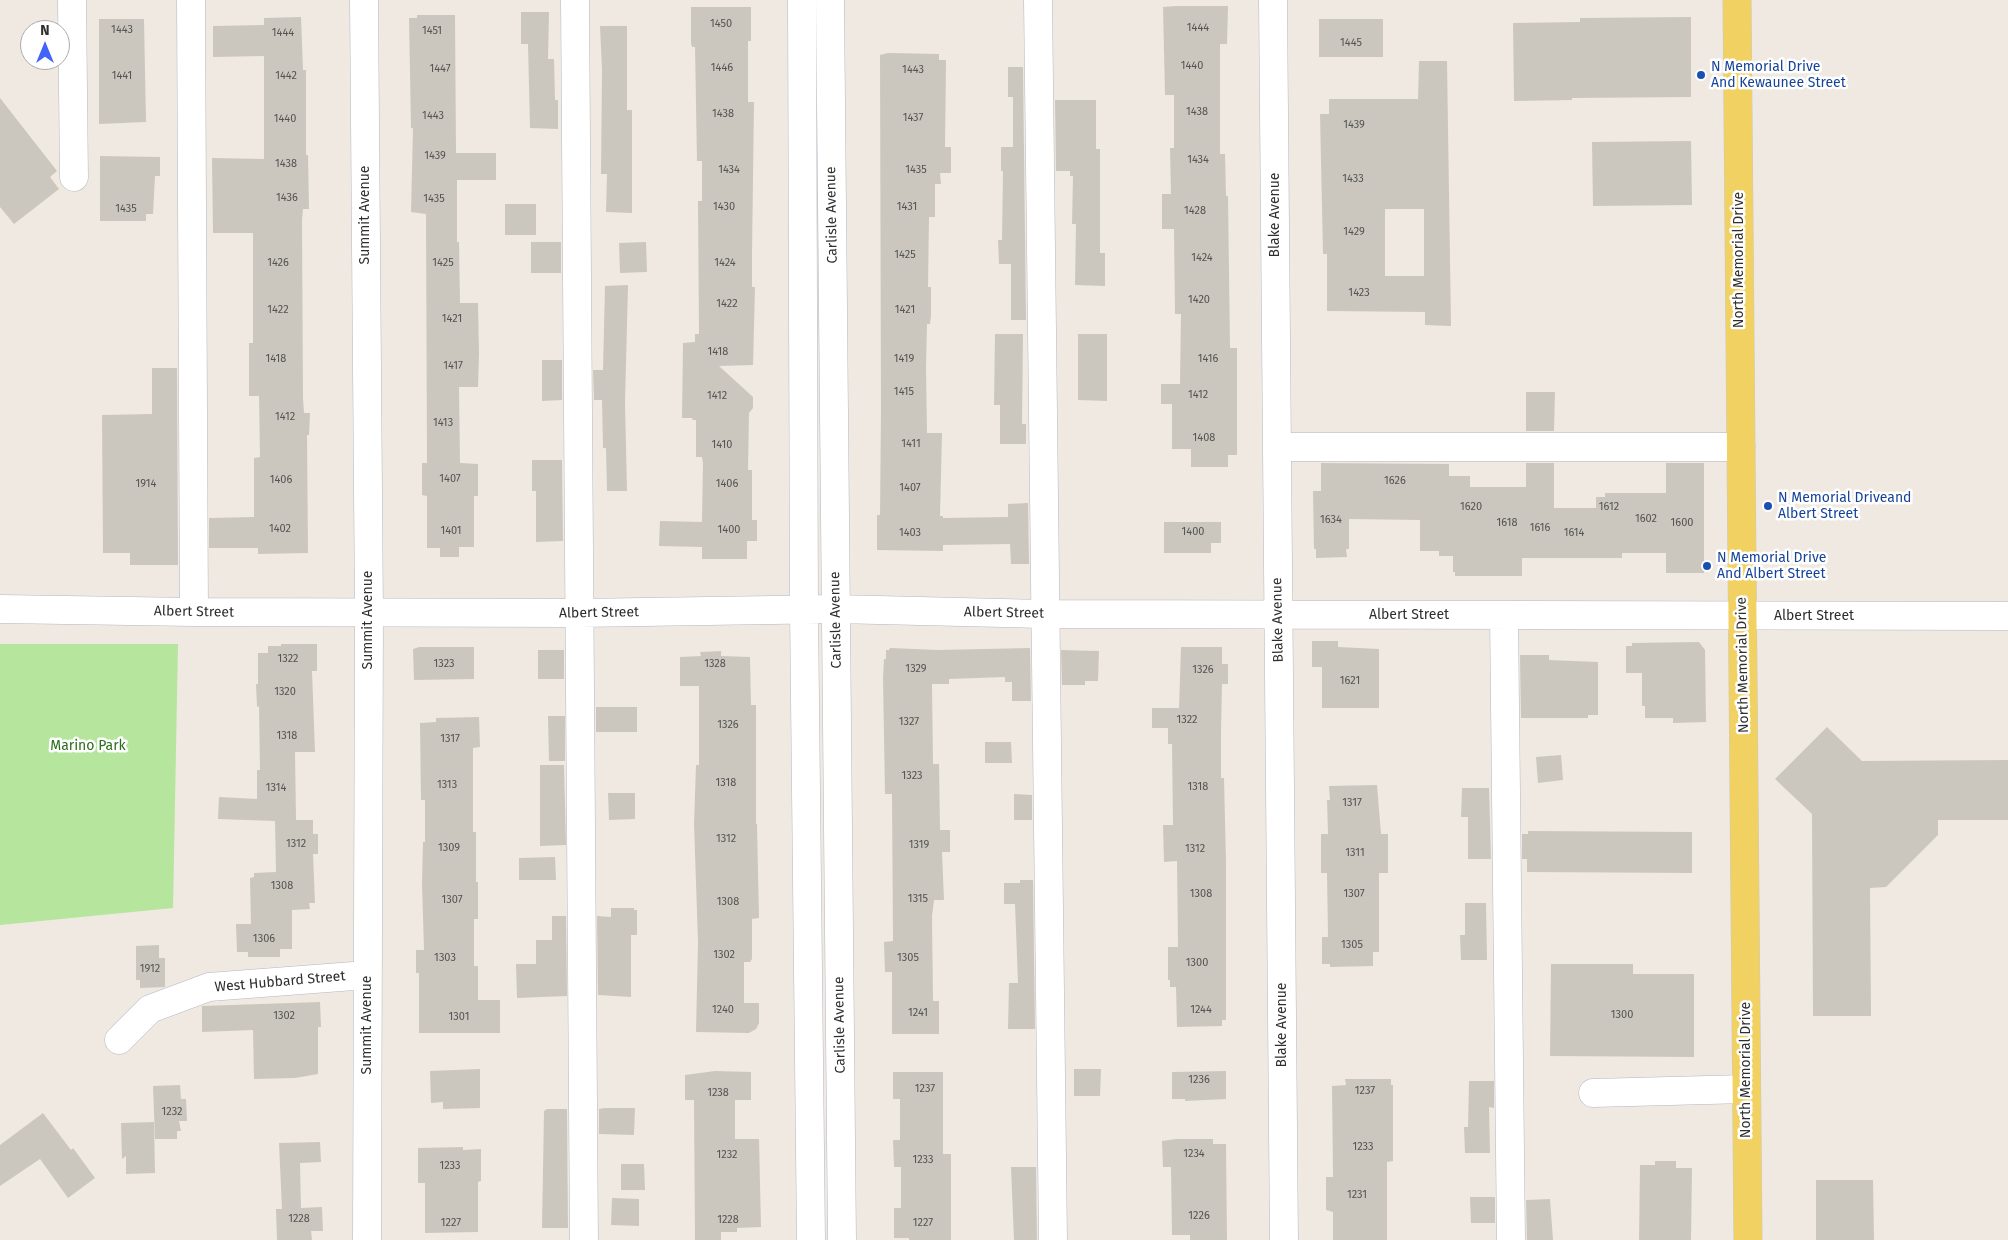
<!DOCTYPE html>
<style>
body{margin:0}
#map{position:relative;width:2008px;height:1240px;overflow:hidden;background:#efe9e1;font-family:"Fira Sans",sans-serif}
canvas{display:block}
.north{position:absolute;left:20px;top:20px;width:50px;height:50px;box-sizing:border-box;background:#fff;border:1px solid #ababab;border-radius:50%;rotate:0deg;font-size:14px;font-weight:700;line-height:20px;text-align:center;color:#2e2e2e}
.north::after{content:'';display:block;margin:auto;width:18px;height:22px;background:#4264fb;clip-path:polygon(50% 0,100% 100%,50% 72%,0 100%)}
</style>
<div id="map">
<canvas width="2008" height="1240"></canvas>
<div class="north">N</div>
</div>
<script>
const ctx = document.querySelector('canvas').getContext('2d');
ctx.lineJoin = 'round';
function paint(path, color) {
  ctx.fillStyle = color;
  ctx.fill(path, 'evenodd');
}
function shape(rows) {
  const path = new Path2D();
  for (const r of rows) {
    path.moveTo(r[0], r[1]);
    for (let i = 2; i < r.length; i += 2) path.lineTo(r[i], r[i + 1]);
  }
  return path;
}
function stroke(path, color, width, dash) {
  ctx.strokeStyle = color;
  ctx.lineWidth = width;
  ctx.lineCap = dash ? 'butt' : 'round';
  ctx.setLineDash(dash || []);
  ctx.stroke(path);
}
function label(font, color, halo, rows, align = 'center') {
  ctx.font = font + ' "Fira Sans",sans-serif';
  ctx.lineWidth = 5;
  ctx.setLineDash([]);
  ctx.textBaseline = 'middle';
  ctx.strokeStyle = halo;
  ctx.fillStyle = color;
  for (const [text, x, y, turn = 0] of rows) {
    ctx.save();
    ctx.translate(x, y);
    ctx.rotate((+turn || 0) * Math.PI / 180);
    ctx.textAlign = isNaN(turn) ? turn : align;
    if (halo) ctx.strokeText(text, 0, 0);
    ctx.fillText(text, 0, 0);
    ctx.restore();
  }
}
paint(shape([
 [0,644,178,644,173,908,0,925]
]), '#b6e59e');
paint(shape([
 [1176,6,1228,6,1227,44,1220,44,1220,154,1225,154,1226,196,1228,196,1230,348,1237,348,1237,455,1228,455,1228,467,1191,467,1191,449,1172,449,1172,404,1161,404,1161,384,1180,384,1181,314,1175,314,1174,229,1162,229,1162,194,1171,194,1170,148,1174,148,1174,95,1165,95,1163,7],
 [691,7,751,7,751,41,748,41,748,102,754,102,752,254,752,287,755,287,753,365,719,366,753,397,753,408,749,413,748,470,752,470,752,520,757,520,757,541,747,541,747,559,702,559,702,547,659,546,660,521,702,522,702,520,703,463,702,457,696,457,696,420,693,420,692,418,682,418,683,343,695,342,695,334,699,334,698,201,702,201,702,161,697,161,695,47,692,47,691,43],
 [521,12,549,12,548,59,554,59,555,100,558,100,558,129,530,128,528,44,521,44],
 [417,15,455,15,456,153,496,153,496,180,457,180,457,242,459,242,460,303,478,303,479,354,478,387,459,387,460,463,478,464,478,496,474,496,474,547,459,547,459,557,440,557,440,548,427,548,427,496,422,495,422,463,427,463,426,214,411,212,413,128,411,128,409,18,417,18],
 [301,17,303,70,306,70,306,155,308,155,309,209,303,209,302,220,303,399,304,413,310,413,309,435,307,435,308,553,258,554,258,548,209,548,209,518,254,517,254,458,260,457,259,396,249,396,249,343,253,343,253,233,213,233,212,158,264,159,264,56,213,57,213,26,264,25,264,18],
 [1691,17,1691,97,1572,98,1572,100,1514,101,1513,23,1580,22,1580,18],
 [99,19,144,19,146,122,99,124],
 [1319,19,1383,19,1383,57,1319,57],
 [600,26,627,26,627,110,632,110,632,213,606,212,607,174,601,174,602,70],
 [888,53,939,54,939,60,946,60,945,147,951,147,951,173,940,173,941,184,935,184,935,217,929,217,928,287,931,287,931,316,930,324,927,324,926,368,927,433,942,433,940,516,943,516,943,518,1008,517,1008,504,1028,503,1029,564,1011,564,1010,544,943,545,943,551,877,550,877,515,880,515,881,411,880,55],
 [1419,61,1447,61,1451,326,1425,325,1425,312,1327,311,1327,254,1323,254,1320,114,1329,114,1329,99,1418,99],
 [1385,209,1424,209,1424,276,1385,276],
 [1008,67,1023,67,1026,320,1011,320,1011,264,999,264,998,240,1002,240,1003,171,1001,171,1001,147,1013,147,1013,97,1008,97],
 [0,98,57,171,50,177,59,189,14,224,0,207],
 [1055,100,1096,100,1096,149,1100,149,1100,253,1105,253,1105,286,1075,285,1076,224,1072,224,1073,176,1070,176,1070,171,1056,171],
 [1691,141,1692,205,1593,206,1592,142],
 [100,156,160,157,160,176,155,176,153,214,146,214,146,221,100,221],
 [505,204,536,204,536,235,505,235],
 [531,242,561,242,561,273,531,273],
 [646,242,647,272,620,273,619,243],
 [628,285,625,403,627,491,607,491,606,448,603,448,602,400,594,400,593,370,603,370,605,286],
 [995,334,1023,334,1022,424,1026,424,1026,444,1000,444,1000,405,994,405],
 [1078,334,1107,334,1107,401,1078,400],
 [542,360,562,360,562,400,542,401],
 [152,368,177,368,178,565,130,565,130,553,103,553,102,415,152,414],
 [1526,392,1555,392,1554,431,1526,431],
 [532,460,562,460,563,541,536,542,536,491,532,491],
 [1321,463,1449,464,1449,476,1470,476,1470,487,1526,487,1526,463,1554,463,1554,508,1596,508,1596,497,1605,497,1605,493,1666,493,1666,463,1704,463,1704,573,1666,573,1666,553,1622,553,1622,558,1522,558,1522,576,1455,576,1455,572,1453,572,1453,556,1439,556,1439,551,1420,551,1420,520,1349,519,1349,549,1346,549,1347,557,1316,558,1316,549,1314,549,1313,491,1321,491],
 [1164,522,1221,522,1221,543,1211,543,1211,553,1164,553],
 [1312,641,1338,641,1338,647,1379,649,1379,708,1322,708,1322,667,1312,667],
 [1699,642,1705,650,1706,722,1673,723,1673,718,1645,718,1645,706,1642,706,1642,673,1626,673,1626,646,1632,646,1632,643],
 [281,644,317,644,317,671,312,671,315,752,295,752,296,820,313,820,313,834,318,834,318,854,313,854,315,903,309,903,310,909,292,910,292,949,280,949,280,957,248,957,248,952,237,952,236,924,251,924,250,878,254,877,254,873,276,872,275,821,218,819,219,797,257,799,257,770,260,770,259,706,257,707,256,684,258,684,258,653,268,653,268,646,281,646],
 [419,647,474,647,474,679,414,680,413,649],
 [1181,647,1222,647,1222,664,1228,664,1228,684,1222,684,1221,731,1221,778,1224,778,1226,861,1226,1020,1222,1020,1222,1026,1177,1027,1176,987,1170,987,1170,980,1168,980,1168,947,1178,947,1177,861,1164,862,1163,825,1173,825,1172,744,1168,744,1168,728,1152,728,1152,708,1179,708],
 [890,648,938,650,1030,648,1031,701,1012,701,1012,682,1005,682,1005,677,949,679,949,684,932,684,933,764,939,764,940,830,950,830,950,852,942,852,944,900,934,900,932,916,933,1001,939,1001,939,1034,892,1034,892,972,885,972,884,942,893,941,892,794,885,794,883,678,884,659,886,659,886,650,889,650],
 [538,650,564,650,564,679,538,679],
 [1061,650,1099,651,1098,681,1085,681,1085,685,1062,685],
 [721,651,721,656,750,657,751,705,756,705,756,824,757,824,759,918,752,919,752,959,750,962,744,962,744,1003,759,1003,759,1023,756,1029,749,1033,696,1032,698,942,694,824,696,765,699,765,699,686,680,686,680,657,701,656,700,652],
 [1520,655,1549,655,1549,660,1598,662,1598,715,1588,715,1588,718,1521,718],
 [596,707,637,707,637,732,596,732],
 [548,716,565,716,565,761,549,761],
 [479,717,480,747,473,748,473,832,476,832,476,882,478,882,478,919,474,919,474,966,478,966,478,1000,500,1000,500,1033,419,1033,419,973,416,973,416,950,424,950,422,883,423,842,425,842,425,800,421,800,420,723,436,722,436,718],
 [1827,727,1862,761,2008,760,2008,820,1938,820,1938,835,1886,887,1870,888,1871,1016,1813,1016,1812,814,1775,779],
 [985,742,1011,742,1012,763,985,763],
 [1561,755,1563,780,1538,783,1536,757],
 [540,765,564,765,566,845,540,846],
 [1377,785,1381,834,1388,834,1388,873,1379,873,1379,952,1373,952,1373,966,1330,967,1330,964,1322,964,1322,937,1328,937,1327,873,1321,873,1321,834,1328,834,1327,800,1330,800,1329,786],
 [1462,788,1489,788,1491,859,1468,859,1468,817,1461,817],
 [608,793,635,793,635,819,609,820],
 [1014,794,1032,795,1032,820,1014,820],
 [1528,831,1692,832,1692,873,1527,872,1527,859,1522,859,1522,834,1528,834],
 [555,857,556,880,519,880,519,858],
 [1020,880,1033,880,1035,1029,1008,1029,1009,983,1018,983,1015,904,1004,904,1004,883,1020,883],
 [1465,903,1486,903,1487,960,1461,960,1460,935,1465,935],
 [611,908,634,908,634,910,637,910,637,935,631,935,631,997,598,995,597,916,611,917],
 [552,916,566,916,567,996,517,998,516,964,536,964,536,940,552,940],
 [159,945,159,958,165,958,165,987,140,988,140,980,136,980,136,946],
 [1551,964,1633,964,1633,974,1694,974,1694,1057,1550,1056],
 [320,1002,321,1027,318,1027,318,1074,295,1078,254,1079,253,1030,202,1032,202,1006],
 [480,1069,480,1108,443,1109,443,1102,431,1103,430,1071],
 [1074,1069,1101,1069,1100,1096,1074,1096],
 [715,1071,751,1072,751,1100,735,1100,735,1139,759,1139,761,1227,737,1228,737,1232,721,1232,721,1240,695,1240,694,1100,685,1100,685,1075],
 [1226,1071,1226,1099,1185,1101,1185,1099,1172,1099,1172,1072],
 [893,1072,943,1072,943,1154,951,1154,951,1240,909,1240,909,1238,894,1238,894,1208,901,1208,901,1167,894,1167,893,1140,900,1140,900,1099,893,1099],
 [1345,1079,1391,1079,1391,1085,1393,1085,1393,1161,1387,1162,1387,1240,1333,1240,1333,1212,1326,1210,1326,1177,1333,1177,1332,1086,1346,1085],
 [1469,1081,1494,1081,1494,1108,1489,1107,1490,1153,1465,1153,1464,1127,1468,1127],
 [180,1085,181,1099,186,1099,187,1121,179,1121,181,1131,177,1131,177,1139,155,1139,153,1086],
 [605,1108,635,1108,634,1135,599,1134,599,1109],
 [547,1109,567,1109,568,1228,542,1228,544,1111],
 [43,1113,71,1150,73,1148,95,1178,68,1198,40,1159,0,1186,0,1145],
 [154,1122,155,1173,126,1174,126,1156,122,1159,121,1123],
 [1176,1139,1213,1139,1213,1144,1226,1144,1227,1240,1190,1240,1190,1235,1172,1235,1171,1167,1163,1167,1162,1141],
 [320,1142,321,1162,300,1163,301,1208,322,1207,323,1231,311,1231,312,1240,277,1240,276,1209,282,1209,279,1143],
 [463,1147,463,1150,481,1149,481,1181,478,1182,478,1232,425,1233,425,1183,418,1183,418,1148],
 [1655,1161,1676,1161,1676,1168,1692,1168,1691,1240,1639,1240,1640,1165,1655,1165],
 [621,1164,644,1164,645,1190,621,1190],
 [1011,1167,1036,1167,1037,1240,1014,1240],
 [1816,1180,1873,1180,1874,1240,1816,1240],
 [1470,1197,1495,1197,1495,1223,1471,1223],
 [612,1198,639,1199,639,1226,611,1225],
 [1550,1199,1553,1240,1527,1240,1526,1200]
]), '#cbc7bf');
const minor = shape([
 [72,0,74,177],
 [191,0,194,612],
 [364,0,369,613,367,1240],
 [575,0,584,1240],
 [802,0,804,610,811,1240],
 [830,0,842,1240],
 [1038,0,1053,1240],
 [1273,0,1284,1240],
 [1277,447,1741,447],
 [0,609,194,612,579,613,836,609,1044,614,2008,616],
 [1504,615,1511,1240],
 [119,1040,150,1009,209,987,367,975],
 [1593,1093,1746,1089]
]);
const major = shape([
 [1737,0,1748,1240]
]);
stroke(minor, '#b4b7c1', 29);
stroke(major, '#c9c9c9', 29);
stroke(minor, '#fff', 28);
stroke(major, '#f2d163', 28);
for (const [x, y, r, color] of [
 [1701,75,5,"#1a4fb4"],
 [1768,506,5,"#1a4fb4"],
 [1707,566,5,"#1a4fb4"]
]) {
  const dot = new Path2D();
  dot.arc(x, y, r, 0, 2 * Math.PI);
  ctx.fillStyle = color;
  ctx.fill(dot);
  stroke(dot, '#fff', 2);
}
label('11px', '#555452', null, [
 ["1450",721,24],
 ["1444",1198,28],
 ["1443",122,30],
 ["1451",432,31],
 ["1444",283,33],
 ["1445",1351,43],
 ["1440",1192,66],
 ["1446",722,68],
 ["1447",440,69],
 ["1443",913,70],
 ["1441",122,76],
 ["1442",286,76],
 ["1438",1197,112],
 ["1438",723,114],
 ["1443",433,116],
 ["1437",913,118],
 ["1440",285,119],
 ["1439",1354,125],
 ["1439",435,156],
 ["1434",1198,160],
 ["1438",286,164],
 ["1434",729,170],
 ["1435",916,170],
 ["1433",1353,179],
 ["1436",287,198],
 ["1435",434,199],
 ["1430",724,207],
 ["1431",907,207],
 ["1435",126,209],
 ["1428",1195,211],
 ["1429",1354,232],
 ["1425",905,255],
 ["1424",1202,258],
 ["1426",278,263],
 ["1425",443,263],
 ["1424",725,263],
 ["1423",1359,293],
 ["1420",1199,300],
 ["1422",727,304],
 ["1422",278,310],
 ["1421",905,310],
 ["1421",452,319],
 ["1418",718,352],
 ["1418",276,359],
 ["1419",904,359],
 ["1416",1208,359],
 ["1417",453,366],
 ["1415",904,392],
 ["1412",1198,395],
 ["1412",717,396],
 ["1412",285,417],
 ["1413",443,423],
 ["1408",1204,438],
 ["1411",911,444],
 ["1410",722,445],
 ["1407",450,479],
 ["1406",281,480],
 ["1626",1395,481],
 ["1914",146,484],
 ["1406",727,484],
 ["1407",910,488],
 ["1620",1471,507],
 ["1612",1609,507],
 ["1602",1646,519],
 ["1634",1331,520],
 ["1618",1507,523],
 ["1600",1682,523],
 ["1616",1540,528],
 ["1402",280,529],
 ["1400",729,530],
 ["1401",451,531],
 ["1400",1193,532],
 ["1403",910,533],
 ["1614",1574,533],
 ["1322",288,659],
 ["1323",444,664],
 ["1328",715,664],
 ["1329",916,669],
 ["1326",1203,670],
 ["1621",1350,681],
 ["1320",285,692],
 ["1322",1187,720],
 ["1327",909,722],
 ["1326",728,725],
 ["1318",287,736],
 ["1317",450,739],
 ["1323",912,776],
 ["1318",726,783],
 ["1313",447,785],
 ["1318",1198,787],
 ["1314",276,788],
 ["1317",1352,803],
 ["1312",726,839],
 ["1312",296,844],
 ["1319",919,845],
 ["1309",449,848],
 ["1312",1195,849],
 ["1311",1355,853],
 ["1308",282,886],
 ["1308",1201,894],
 ["1307",1354,894],
 ["1315",918,899],
 ["1307",452,900],
 ["1308",728,902],
 ["1306",264,939],
 ["1305",1352,945],
 ["1302",724,955],
 ["1303",445,958],
 ["1305",908,958],
 ["1300",1197,963],
 ["1912",150,969],
 ["1240",723,1010],
 ["1244",1201,1010],
 ["1241",918,1013],
 ["1300",1622,1015],
 ["1302",284,1016],
 ["1301",459,1017],
 ["1236",1199,1080],
 ["1237",925,1089],
 ["1237",1365,1091],
 ["1238",718,1093],
 ["1232",172,1112],
 ["1233",1363,1147],
 ["1234",1194,1154],
 ["1232",727,1155],
 ["1233",923,1160],
 ["1233",450,1166],
 ["1231",1357,1195],
 ["1226",1199,1216],
 ["1228",299,1219],
 ["1228",728,1220],
 ["1227",451,1223],
 ["1227",923,1223]
]);
label('14px', '#164399', '#fff', [
 ["N Memorial Drive",1711,67],
 ["And Kewaunee Street",1711,83],
 ["N Memorial Driveand",1778,498],
 ["Albert Street",1778,514],
 ["N Memorial Drive",1717,558],
 ["And Albert Street",1717,574]
], 'left');
label('14px', '#2e2e2e', '#fff', [
 ["Summit Avenue",365,215,-90],
 ["Carlisle Avenue",832,215,-91],
 ["Blake Avenue",1275,215,-90],
 ["North Memorial Drive",1739,260,-90],
 ["Albert Street",194,612,1],
 ["Albert Street",599,613,-1],
 ["Albert Street",1004,613,1],
 ["Albert Street",1409,615],
 ["Albert Street",1814,616],
 ["Summit Avenue",368,620,-90],
 ["Carlisle Avenue",836,620,-91],
 ["Blake Avenue",1278,620,-91],
 ["North Memorial Drive",1743,665,-91],
 ["West Hubbard Street",280,982,-5],
 ["Summit Avenue",367,1025,-90],
 ["Carlisle Avenue",840,1025,-91],
 ["Blake Avenue",1282,1025,-90],
 ["North Memorial Drive",1746,1070,-90]
]);
label('14px', '#2c6e1b', '#fff', [
 ["Marino Park",88,746]
]);
</script>
